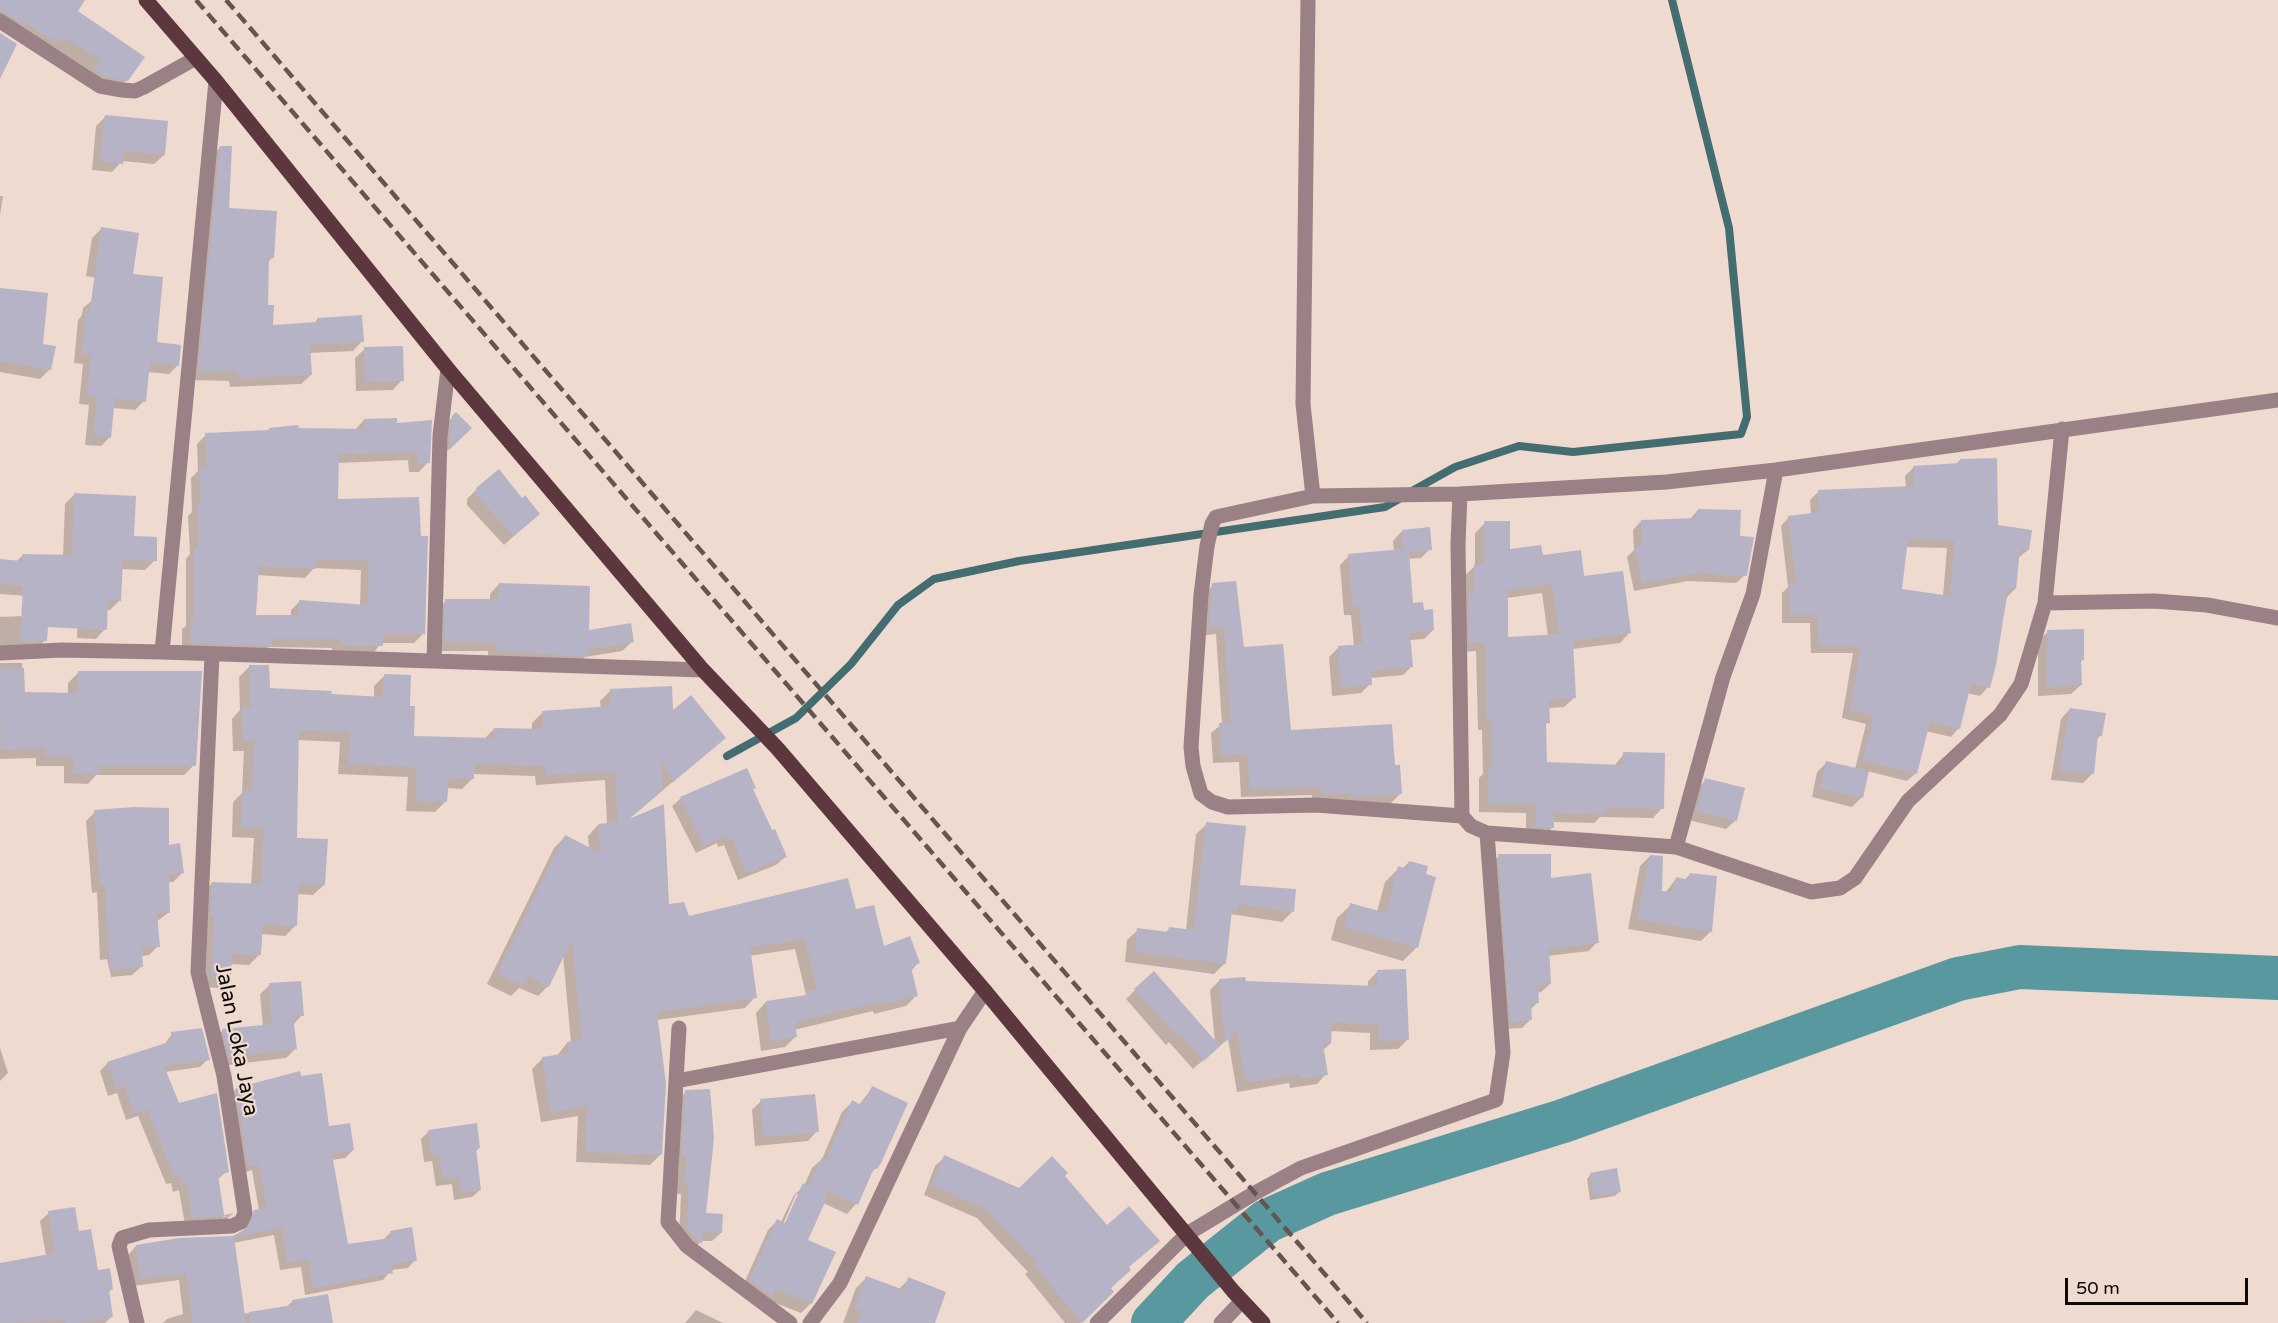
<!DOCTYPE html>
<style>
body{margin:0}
#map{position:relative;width:2278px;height:1323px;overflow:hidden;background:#efdad0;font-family:"Varela Round",sans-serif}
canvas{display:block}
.scale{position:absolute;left:2065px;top:1278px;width:183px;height:27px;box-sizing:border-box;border:3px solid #100a07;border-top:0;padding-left:8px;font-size:18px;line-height:21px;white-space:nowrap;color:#100a07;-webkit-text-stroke:4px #efdad0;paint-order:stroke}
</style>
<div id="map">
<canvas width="2278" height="1323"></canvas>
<div class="scale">50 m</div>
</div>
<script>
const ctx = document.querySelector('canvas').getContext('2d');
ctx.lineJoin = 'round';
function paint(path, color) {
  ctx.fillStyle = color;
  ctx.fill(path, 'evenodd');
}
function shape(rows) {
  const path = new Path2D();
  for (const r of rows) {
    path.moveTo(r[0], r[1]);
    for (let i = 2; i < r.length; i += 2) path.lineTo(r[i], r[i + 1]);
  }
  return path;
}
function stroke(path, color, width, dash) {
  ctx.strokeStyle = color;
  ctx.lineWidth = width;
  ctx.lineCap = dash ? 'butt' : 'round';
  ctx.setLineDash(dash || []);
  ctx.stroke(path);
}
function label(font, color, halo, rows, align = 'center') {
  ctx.font = font + ' "Varela Round",sans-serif';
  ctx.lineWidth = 4.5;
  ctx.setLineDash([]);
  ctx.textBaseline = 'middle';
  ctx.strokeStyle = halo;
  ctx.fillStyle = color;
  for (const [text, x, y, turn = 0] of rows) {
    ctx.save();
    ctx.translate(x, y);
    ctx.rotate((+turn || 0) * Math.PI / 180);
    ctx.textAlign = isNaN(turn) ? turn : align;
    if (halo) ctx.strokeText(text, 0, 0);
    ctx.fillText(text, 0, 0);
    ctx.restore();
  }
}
paint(shape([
 [0,0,83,0,76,12,127,80,117,90,85,79,91,71,53,47,0,27],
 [106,116,164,155,154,164,122,161,112,172,92,170,96,126],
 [220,147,227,210,273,257,268,262,267,307,272,326,313,324,318,319,362,341,353,351,309,353,311,375,301,384,230,387,229,381,190,380,211,157],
 [0,196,3,196,0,215],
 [101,229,155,344,178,365,169,374,147,372,144,401,135,410,113,408,110,437,101,446,85,445,89,405,79,404,83,364,74,363,78,320,82,315,83,308,116,281,86,276,92,238],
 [0,291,41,345,50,369,40,379,0,372],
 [365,349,402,380,393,390,356,391,355,358],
 [456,414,470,428,446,452,448,422],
 [364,420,396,425,428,462,419,472,409,472,408,460,338,463,337,500,423,634,414,643,381,643,372,655,332,653,332,648,269,647,261,654,182,652,182,629,186,626,186,559,190,554,188,516,192,512,191,478,198,471,197,444,206,435,267,432,269,429,355,430],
 [314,568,361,570,360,606,300,601,291,610,291,616,255,616,257,575,305,578],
 [1960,460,1997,526,2028,550,2018,558,2015,589,2007,597,1988,687,1980,696,1967,693,1959,728,1951,737,1926,731,1916,773,1907,781,1867,771,1862,797,1852,807,1812,797,1817,772,1827,762,1855,769,1866,724,1842,718,1853,653,1811,653,1810,623,1782,623,1782,593,1788,587,1781,526,1789,517,1811,514,1810,500,1818,492,1906,488,1905,476,1914,467,1956,464],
 [1906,547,1947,548,1943,596,1901,590],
 [477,489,522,500,538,514,504,545,467,505,467,499],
 [74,495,133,538,155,560,145,570,121,569,119,601,110,610,106,610,105,629,96,639,77,638,78,600,0,594,0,561,16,562,23,555,63,556,65,504],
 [1698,510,1739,538,1745,575,1736,583,1688,581,1634,591,1627,557,1634,550,1633,530,1641,521,1690,519],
 [1485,523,1508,551,1541,557,1583,578,1629,633,1620,643,1572,649,1574,698,1564,707,1548,708,1548,722,1544,727,1545,764,1614,766,1624,754,1662,808,1653,818,1600,817,1594,823,1552,822,1552,828,1543,837,1526,836,1526,813,1479,812,1479,778,1483,774,1482,730,1478,730,1476,651,1460,652,1465,575,1475,566,1475,533],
 [1542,593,1548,636,1507,639,1507,598],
 [1402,531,1430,549,1421,558,1408,559,1412,605,1422,611,1433,630,1424,639,1410,640,1412,666,1403,675,1370,678,1370,684,1361,693,1332,696,1329,657,1338,648,1354,646,1351,615,1344,615,1340,565,1349,556,1394,551,1393,541],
 [499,584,587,632,632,642,622,651,585,657,577,665,488,660,488,651,435,651,436,610,446,601,490,601,490,594],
 [1213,585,1242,648,1290,731,1400,794,1391,803,1342,806,1312,803,1312,795,1241,797,1239,762,1213,763,1211,733,1222,724,1216,634,1201,636,1204,594],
 [47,615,45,640,35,650,0,652,0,617],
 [2048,632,2083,660,2079,663,2081,685,2071,694,2038,696,2038,641],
 [0,663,22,663,24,694,68,694,68,683,79,672,194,765,184,775,96,775,88,784,64,783,64,766,36,766,36,758,0,759],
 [250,666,268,690,330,696,374,698,374,686,385,675,408,708,413,737,484,739,494,729,532,731,532,723,543,712,601,709,600,701,611,690,672,713,724,738,628,820,667,906,688,917,854,911,882,948,918,963,911,971,917,995,906,1006,874,1014,873,1011,794,1030,795,1037,785,1047,761,1051,756,1013,766,1002,803,998,806,995,795,949,749,956,755,997,745,1008,657,1020,661,1154,650,1165,576,1162,578,1116,541,1122,532,1069,542,1059,557,1056,567,1043,571,1043,563,955,548,986,538,996,519,988,511,996,487,984,554,848,565,837,589,849,588,836,598,825,607,824,605,780,536,785,535,776,473,774,472,779,462,789,447,788,446,801,435,812,406,811,408,777,338,774,340,742,298,740,295,839,324,885,313,895,297,894,296,925,285,936,261,934,260,954,249,965,230,964,229,977,219,988,201,987,202,894,212,883,251,885,254,838,232,837,233,802,242,793,244,751,233,751,232,719,240,710,239,677],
 [2070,709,2101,735,2096,740,2092,774,2083,783,2051,780,2061,719],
 [1706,780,1736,820,1726,829,1688,820,1696,790],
 [752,789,785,857,776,865,738,880,724,845,718,847,717,843,696,853,672,806,681,798],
 [95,812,168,846,183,872,173,882,168,882,168,913,156,922,158,946,149,955,141,956,142,966,132,975,111,977,107,959,100,960,97,892,92,893,86,821],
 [1207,824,1238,886,1292,912,1282,922,1231,914,1225,963,1214,974,1125,962,1127,940,1138,930,1165,933,1169,929,1186,931,1196,834],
 [1499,856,1549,879,1597,942,1589,951,1548,956,1550,984,1541,992,1537,993,1538,1002,1530,1010,1530,1020,1522,1028,1502,1029,1490,864],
 [1650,856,1660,892,1665,893,1676,879,1684,881,1690,874,1710,932,1701,941,1628,929,1640,866],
 [1409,862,1416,948,1403,961,1331,940,1337,918,1351,905,1377,912,1385,882,1399,868,1402,869],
 [1378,971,1407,1040,1398,1049,1370,1050,1370,1033,1330,1031,1330,1044,1323,1050,1326,1074,1317,1084,1290,1088,1289,1083,1237,1092,1228,1039,1193,1069,1169,1042,1166,1045,1126,999,1135,990,1215,1043,1210,990,1219,981,1368,987,1368,981],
 [270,985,302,1015,293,1025,296,1048,286,1058,220,1066,213,1040,223,1030,263,1027,260,994],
 [172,1034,208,1059,200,1067,165,1072,178,1105,227,1171,217,1180,223,1217,230,1216,224,1222,185,1225,179,1190,173,1192,171,1183,166,1184,138,1116,126,1120,117,1093,108,1096,100,1071,108,1063,164,1045],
 [0,1048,8,1073,0,1081],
 [872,1088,876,1168,870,1174,856,1204,847,1214,823,1203,806,1241,811,1303,801,1313,741,1290,768,1230,777,1221,781,1222,794,1195,804,1186,812,1168,822,1159,842,1112,852,1102,859,1105],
 [796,1194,800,1194,784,1230,781,1229],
 [236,1089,328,1128,353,1150,345,1158,332,1160,347,1246,383,1240,391,1232,415,1260,408,1268,391,1270,383,1280,305,1295,301,1267,280,1270,274,1235,233,1243,243,1314,286,1307,293,1301,331,1323,163,1323,167,1319,183,1314,179,1280,133,1286,129,1254,136,1246,233,1237,243,1232,247,1219,259,1211,252,1170,240,1174,229,1097],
 [686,1092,704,1214,721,1233,712,1241,701,1241,692,1252,679,1239,681,1194,676,1194,679,1164,674,1164,677,1100],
 [761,1101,817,1131,808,1141,755,1146,752,1110],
 [428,1132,479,1148,475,1152,480,1190,472,1197,454,1200,452,1184,436,1186,432,1161,424,1162,421,1139],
 [945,1157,1019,1190,1063,1176,1128,1268,1109,1288,1112,1292,1080,1323,1065,1323,1025,1274,1028,1272,977,1218,924,1195,935,1166],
 [1591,1174,1620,1191,1615,1196,1590,1200,1587,1179],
 [49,1213,78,1233,97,1272,112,1289,108,1293,112,1316,105,1323,0,1323,0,1264,46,1256,40,1221],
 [866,1278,898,1290,909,1279,933,1323,843,1323,856,1288],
 [696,1310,723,1323,685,1323]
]), '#0003');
stroke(shape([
 [1412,491,1455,467,1519,446,1573,452,1741,434,1747,417,1729,228,1672,0],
 [727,756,796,718,851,664,898,605,934,579,1019,561,1385,507,1399,499]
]), '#436d71', 8);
stroke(shape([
 [1153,1323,1193,1280,1267,1221,1327,1194,1563,1121,1958,979,2020,967,2278,978]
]), '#59989f', 44);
paint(shape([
 [0,0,85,0,78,11,145,57,128,81,106,77,94,69,100,60,63,37,58,43,27,24,26,26,0,11],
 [0,33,17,44,0,79],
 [105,115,168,121,165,155,124,151,123,164,100,161],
 [220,146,232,146,229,208,277,211,274,258,269,258,268,305,274,305,273,325,317,322,317,318,362,315,364,342,310,345,312,375,239,378,238,372,198,371],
 [101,227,139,233,133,274,163,277,157,342,181,345,179,366,150,362,146,402,115,398,111,438,94,436,97,397,87,396,91,355,82,354,86,309,90,310],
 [0,288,48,293,43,344,56,346,51,370,0,361],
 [403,346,404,381,365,382,364,347],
 [456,412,472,428,449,450,452,416],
 [397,418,397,423,432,420,430,463,418,464,417,452,339,454,338,499,419,497,421,536,428,536,425,634,383,634,383,646,341,645,341,639,272,639,272,646,191,643,191,619,194,619,194,548,199,548,197,505,201,505,199,468,207,467,205,433,269,430,269,428,298,425,299,428,364,429,364,419],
 [316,559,369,561,368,605,299,600,299,615,256,615,259,566,316,569],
 [1997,458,1998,525,2032,530,2029,550,2020,549,2016,589,2008,589,1996,665,1990,688,1971,684,1960,729,1930,722,1917,774,1863,760,1874,716,1850,710,1861,646,1819,646,1818,615,1790,615,1789,583,1796,583,1788,516,1820,512,1818,490,1915,486,1913,466,1960,463,1960,459],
 [1908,539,1955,540,1950,596,1902,589],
 [499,469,522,498,525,495,540,514,514,536,476,495,476,488],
 [74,493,136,496,134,536,157,537,157,561,123,560,121,601,108,600,107,630,48,627,47,641,20,642,23,586,0,584,0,559,22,561,22,554,72,555],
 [1698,509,1741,510,1740,536,1754,537,1747,576,1697,573,1642,583,1635,547,1642,546,1641,520,1697,518],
 [1484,521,1510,521,1510,549,1541,545,1543,555,1581,550,1584,576,1623,571,1631,633,1573,641,1576,698,1549,699,1550,723,1546,723,1547,762,1623,765,1623,752,1665,753,1664,809,1605,807,1605,814,1554,813,1554,828,1535,827,1536,804,1488,803,1489,767,1492,767,1491,721,1487,721,1485,642,1469,643,1469,593,1474,593,1474,564,1484,564],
 [1552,584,1559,634,1508,637,1508,590],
 [1430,527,1432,550,1409,552,1413,603,1423,602,1424,610,1433,609,1434,630,1410,633,1413,667,1371,670,1372,685,1341,687,1338,646,1363,644,1359,606,1353,607,1348,554,1403,549,1402,530],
 [1236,581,1244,647,1283,644,1291,730,1392,724,1395,765,1400,765,1402,794,1350,797,1350,793,1321,795,1320,787,1250,789,1247,754,1221,755,1219,723,1231,722,1224,626,1209,628,1211,596,1212,583],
 [499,583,590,586,589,630,631,623,634,642,588,649,588,656,496,651,497,642,444,642,445,599,498,599],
 [2084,629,2084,660,2081,660,2082,685,2047,687,2047,630],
 [249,665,269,665,270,688,332,691,331,694,383,697,384,674,411,675,410,706,415,706,414,736,493,738,494,728,543,729,542,711,611,706,610,689,672,686,673,710,691,695,726,738,673,782,660,757,663,790,629,819,664,804,669,904,684,902,689,916,848,878,856,909,874,905,884,946,910,936,920,963,911,967,918,996,884,1004,883,1001,795,1022,797,1037,771,1041,766,1001,807,995,807,992,817,989,805,939,750,947,757,998,657,1012,666,1084,662,1155,586,1152,587,1106,551,1113,542,1057,568,1053,567,1042,582,1040,572,939,549,987,528,976,523,986,497,973,565,835,600,853,598,824,618,822,615,771,546,775,545,766,474,764,474,779,449,778,447,802,416,801,417,767,348,764,350,732,299,730,297,838,328,839,325,885,299,884,297,926,263,924,261,955,232,954,231,978,211,977,214,917,210,916,212,882,261,884,264,828,241,827,243,790,252,791,254,741,243,741,242,707,251,707],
 [24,668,25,692,77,693,78,671,202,671,196,766,99,766,99,774,73,774,73,757,45,756,45,748,1,750,0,669],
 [2070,708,2106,713,2102,736,2098,735,2094,774,2059,770],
 [1826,761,1869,771,1863,798,1820,788],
 [747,768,756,788,753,789,772,830,775,829,787,857,746,873,732,838,727,840,725,836,704,846,680,797],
 [1705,778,1745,788,1737,821,1696,811],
 [134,807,169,808,169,845,180,843,184,873,169,875,170,913,157,913,160,947,142,948,143,967,110,970,105,884,100,884,94,810],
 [1206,822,1246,826,1240,885,1296,889,1294,912,1238,904,1237,910,1232,910,1226,964,1135,952,1137,928,1168,932,1169,927,1194,930],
 [1498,854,1551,854,1551,878,1591,873,1599,943,1549,949,1551,984,1538,985,1539,1003,1531,1004,1532,1020,1510,1022],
 [1650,855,1663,856,1662,891,1672,892,1676,877,1689,880,1690,873,1717,876,1712,932,1637,919],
 [1409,861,1428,866,1426,874,1436,877,1418,948,1344,927,1350,903,1386,913,1398,866,1407,869],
 [1406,969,1409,1040,1379,1041,1379,1024,1332,1022,1331,1044,1323,1044,1328,1075,1299,1079,1298,1074,1246,1083,1237,1031,1225,1042,1219,979,1245,977,1246,981,1377,986,1377,970],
 [1154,971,1220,1046,1204,1061,1180,1034,1177,1036,1134,989],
 [301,981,304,1016,293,1016,297,1049,229,1057,222,1029,272,1024,269,983],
 [202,1028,210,1060,164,1066,179,1103,217,1093,229,1172,218,1175,224,1215,234,1213,230,1216,192,1218,187,1183,181,1185,179,1176,174,1177,147,1109,134,1113,125,1086,116,1089,107,1062,172,1041,171,1032],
 [300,1071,301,1076,322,1073,329,1126,350,1123,354,1150,332,1154,348,1244,391,1238,390,1231,412,1227,417,1261,391,1264,393,1273,313,1288,309,1260,287,1263,282,1228,234,1237,246,1323,193,1323,186,1273,140,1279,136,1245,179,1238,233,1236,249,1227,254,1210,267,1208,259,1164,248,1167,236,1088],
 [872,1086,908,1103,881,1163,877,1169,874,1168,858,1205,825,1190,826,1200,808,1240,836,1252,812,1304,776,1289,772,1297,749,1280,777,1219,785,1223,803,1183,808,1186,822,1157,823,1166,852,1100,863,1106],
 [710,1089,714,1138,706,1213,723,1214,722,1233,703,1232,702,1244,687,1230,689,1186,684,1185,687,1156,682,1155,685,1090],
 [815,1094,819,1132,764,1137,760,1099],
 [477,1123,480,1148,476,1149,481,1190,461,1193,459,1177,443,1179,439,1154,431,1155,428,1130],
 [944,1155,1019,1188,1052,1156,1068,1173,1065,1176,1107,1225,1129,1206,1160,1241,1129,1267,1131,1270,1111,1288,1114,1292,1082,1323,1033,1264,1036,1262,986,1209,932,1185],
 [1617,1168,1621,1192,1594,1196,1590,1173],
 [75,1207,79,1231,91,1229,98,1270,110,1268,113,1289,109,1290,113,1317,77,1323,66,1323,65,1320,0,1323,0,1263,55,1253,48,1211],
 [866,1276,904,1290,908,1277,946,1292,935,1323,857,1323,862,1311,854,1308],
 [328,1294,333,1323,249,1323,249,1312,293,1305,292,1300]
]), '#b6b3c6');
stroke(shape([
 [1308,0,1303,404,1313,496],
 [0,21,100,86,122,90,135,91,144,87,196,58],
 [1460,494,1313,496,1216,517,1212,524,1207,546,1201,595,1191,747,1193,766,1201,794,1212,802,1228,807,1316,805,1462,816],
 [2045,603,2154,601,2207,605,2278,618],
 [162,652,216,81],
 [0,653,62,650,162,652,703,670],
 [434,661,440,436,448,369],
 [1487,833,1676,847,1811,892,1840,888,1855,878,1908,801,2000,715,2021,684,2045,603,2062,429],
 [1676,847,1723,677,1753,594,1776,470],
 [679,1028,668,1222,687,1246,790,1323],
 [676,1081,960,1028],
 [137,1323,119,1246,122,1238,149,1230,232,1226,241,1222,245,1213,224,1076,198,972,212,655],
 [810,1323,840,1283,960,1028,985,991],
 [1097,1323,1187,1234,1253,1194,1301,1168,1496,1100,1503,1053,1487,833,1471,826,1462,816,1458,544,1460,494,1666,482,1776,470,2278,400],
 [1221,1323,1242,1301]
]), '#998185', 15);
stroke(shape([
 [146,0,216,81,448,369,703,670,778,749,985,991,1233,1291,1263,1323]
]), '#5d373e', 15);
stroke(shape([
 [196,0,1338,1323],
 [226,0,1367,1323]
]), '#625651', 4.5, [12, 6]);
label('21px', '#100a07', '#efdad0', [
 ["Jalan Loka Jaya",236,1040,79]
]);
</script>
